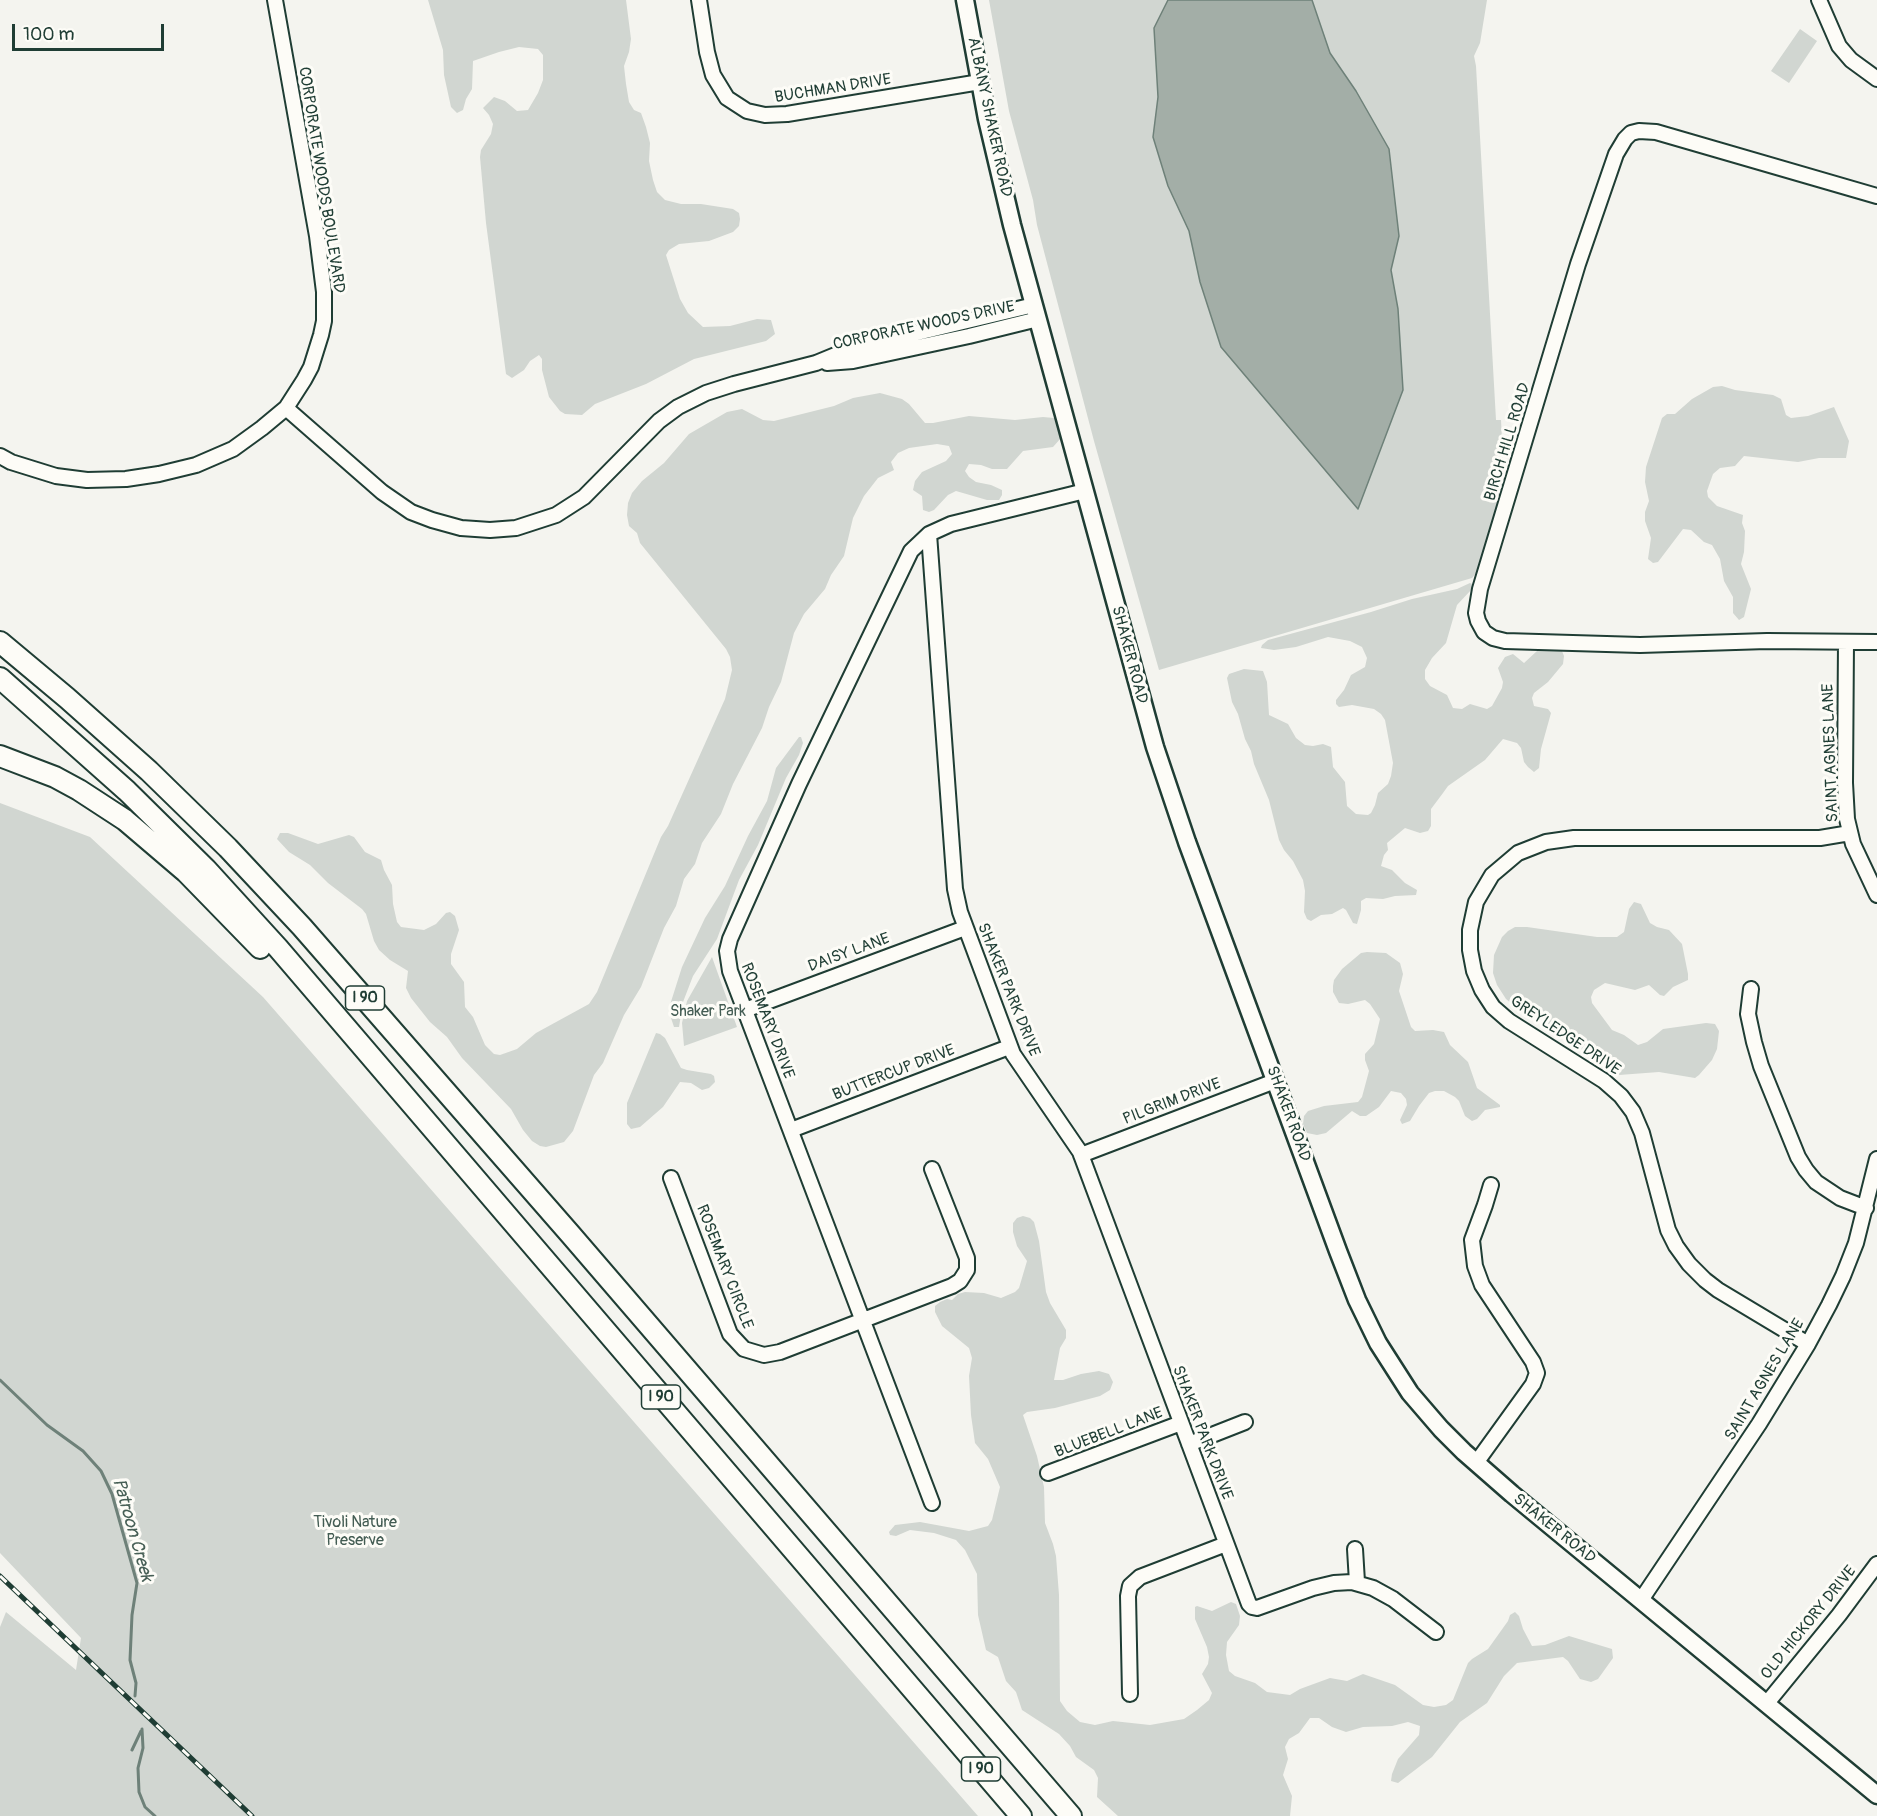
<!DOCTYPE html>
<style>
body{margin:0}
#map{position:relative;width:1877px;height:1816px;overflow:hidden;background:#f4f4ef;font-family:Pangolin,sans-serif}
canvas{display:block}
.scale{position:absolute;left:12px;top:24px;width:152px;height:27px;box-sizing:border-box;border:3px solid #1f3d34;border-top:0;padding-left:8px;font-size:18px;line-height:21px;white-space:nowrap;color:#1f3d34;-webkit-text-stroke:4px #fdfcf7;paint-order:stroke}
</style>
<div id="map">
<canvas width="1877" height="1816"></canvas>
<div class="scale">100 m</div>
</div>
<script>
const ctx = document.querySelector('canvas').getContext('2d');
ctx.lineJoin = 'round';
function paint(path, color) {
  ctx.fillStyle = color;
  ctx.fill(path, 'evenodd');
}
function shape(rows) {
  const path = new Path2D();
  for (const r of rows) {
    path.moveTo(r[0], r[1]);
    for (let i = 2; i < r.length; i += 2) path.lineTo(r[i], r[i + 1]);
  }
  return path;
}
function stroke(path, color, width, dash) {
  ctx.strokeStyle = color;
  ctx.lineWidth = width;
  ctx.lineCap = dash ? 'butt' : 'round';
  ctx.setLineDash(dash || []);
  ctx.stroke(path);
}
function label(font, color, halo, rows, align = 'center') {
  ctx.font = font + ' Pangolin,sans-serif';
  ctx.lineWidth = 6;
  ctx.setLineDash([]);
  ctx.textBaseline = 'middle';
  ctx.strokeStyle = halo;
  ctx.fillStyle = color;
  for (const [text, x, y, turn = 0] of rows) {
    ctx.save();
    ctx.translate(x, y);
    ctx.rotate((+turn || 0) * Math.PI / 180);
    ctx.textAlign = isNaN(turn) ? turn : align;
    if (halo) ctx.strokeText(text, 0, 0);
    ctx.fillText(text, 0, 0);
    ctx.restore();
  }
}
paint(shape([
 [428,0,626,0,631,39,629,52,624,66,626,84,629,102,634,110,641,113,646,127,650,143,649,161,653,180,657,192,665,200,681,204,701,204,733,209,739,213,740,219,739,226,733,232,709,241,679,244,669,250,666,255,680,299,688,313,703,327,730,326,757,319,771,320,775,334,766,341,694,359,646,384,595,404,582,415,565,414,560,411,549,397,542,370,542,359,539,355,530,361,524,370,512,378,506,374,486,223,480,157,481,150,491,134,493,124,489,115,483,108,494,97,505,101,517,111,528,110,538,93,543,80,543,55,538,49,519,47,499,52,473,61,472,89,466,99,463,110,457,113,451,107,444,75,443,50],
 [989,0,1487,0,1480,43,1474,56,1476,66,1496,420,1501,420,1504,482,1478,571,1472,578,1159,670,1094,441,1037,225,1033,200,1009,111],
 [1800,29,1817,41,1789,83,1771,71],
 [1722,386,1735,390,1773,395,1781,399,1786,415,1791,418,1808,416,1834,407,1849,441,1846,458,1819,458,1798,462,1744,456,1735,466,1720,468,1713,474,1707,491,1708,497,1717,506,1743,515,1742,523,1745,531,1744,552,1741,564,1751,589,1744,617,1739,620,1733,613,1733,597,1724,581,1720,559,1712,545,1704,542,1691,530,1683,529,1658,562,1653,563,1648,559,1651,538,1645,521,1645,512,1649,501,1645,482,1646,467,1662,418,1667,414,1675,414,1692,399,1713,387],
 [880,393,902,399,909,404,925,423,933,423,969,416,1015,420,1043,417,1054,418,1058,421,1061,438,1053,447,1023,451,1007,469,992,469,981,465,969,464,965,471,969,477,976,482,991,485,1002,490,1002,495,999,500,987,500,956,491,948,495,934,510,929,512,923,510,922,496,913,490,915,481,922,472,946,461,952,454,949,446,937,444,909,448,898,453,891,462,894,470,878,478,864,496,853,518,844,556,831,575,825,589,804,614,794,633,781,682,769,707,762,728,733,784,721,814,702,843,695,864,684,879,676,906,664,928,641,987,624,1015,603,1063,594,1075,573,1131,564,1142,546,1147,540,1146,532,1141,523,1130,511,1109,462,1058,447,1037,430,1022,411,998,406,988,408,971,390,960,379,950,374,941,366,914,362,909,328,883,310,865,289,852,277,839,280,833,288,833,318,844,349,835,354,837,365,852,381,860,384,870,392,885,393,904,397,922,401,927,424,930,436,924,446,913,450,912,455,916,459,930,451,954,451,964,464,982,465,1007,473,1017,485,1045,494,1054,500,1055,517,1049,536,1033,589,1004,597,992,661,837,668,826,725,699,732,670,730,657,726,649,640,543,637,533,629,526,627,515,628,503,632,493,642,481,664,463,689,434,727,412,742,409,763,420,774,421,834,406,853,398],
 [1470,583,1472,584,1471,590,1457,605,1446,643,1432,658,1425,670,1425,679,1430,686,1447,695,1453,708,1462,709,1470,704,1487,709,1492,706,1502,688,1503,682,1498,668,1505,657,1513,654,1524,663,1537,651,1545,649,1562,651,1564,656,1563,664,1548,682,1534,693,1532,698,1534,706,1548,709,1551,713,1541,749,1539,768,1534,772,1528,767,1524,762,1521,748,1517,743,1503,739,1485,760,1448,786,1443,793,1431,809,1431,826,1428,831,1420,833,1405,828,1387,843,1388,850,1384,855,1381,866,1392,870,1405,883,1417,890,1416,895,1395,896,1383,899,1366,898,1361,901,1361,910,1357,924,1353,923,1346,910,1343,908,1332,914,1321,915,1311,921,1307,919,1304,912,1305,891,1303,880,1293,861,1284,850,1279,840,1269,800,1254,764,1251,751,1245,739,1238,714,1232,702,1227,678,1229,674,1244,669,1263,671,1267,682,1269,715,1288,724,1296,738,1305,745,1313,746,1323,744,1331,747,1333,767,1345,782,1347,806,1356,814,1368,815,1371,813,1375,805,1378,793,1388,784,1391,776,1393,763,1385,720,1381,714,1374,709,1352,705,1339,707,1336,704,1336,700,1344,690,1351,675,1365,667,1367,658,1362,647,1350,641,1328,637,1296,647,1274,650,1261,648,1262,645,1268,640,1371,612,1412,599,1457,589],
 [799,737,801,737,803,743,799,755,786,778,758,845,739,880,717,939,693,976,683,1002,679,1027,674,1027,669,1012,669,1008,682,967,705,918,725,886,748,836,767,801,776,768],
 [0,803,90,837,263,997,978,1816,0,1816,0,1627,6,1612,76,1670,81,1638,0,1553],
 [1634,902,1641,904,1650,923,1657,927,1669,930,1682,944,1688,974,1688,980,1673,987,1664,996,1660,995,1649,985,1635,990,1605,983,1594,990,1591,997,1592,1003,1612,1030,1624,1035,1638,1045,1647,1042,1663,1029,1706,1023,1715,1024,1719,1031,1717,1049,1712,1060,1699,1075,1695,1078,1659,1072,1619,1075,1605,1062,1590,1056,1552,1027,1519,1010,1506,999,1497,985,1493,973,1494,955,1502,937,1508,931,1515,927,1527,927,1597,937,1617,937,1624,932,1629,909],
 [1367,952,1386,953,1400,963,1403,974,1399,991,1411,1027,1415,1031,1433,1030,1444,1032,1450,1045,1468,1062,1477,1088,1500,1105,1500,1107,1485,1110,1477,1119,1472,1121,1465,1116,1459,1101,1455,1097,1444,1091,1435,1091,1429,1093,1419,1106,1410,1121,1402,1124,1400,1120,1407,1105,1406,1099,1401,1093,1391,1091,1379,1107,1366,1116,1360,1116,1352,1111,1326,1133,1317,1135,1307,1133,1303,1124,1304,1116,1308,1111,1324,1106,1358,1102,1362,1097,1369,1071,1365,1060,1365,1054,1374,1044,1380,1019,1370,1004,1365,1000,1348,1004,1339,1003,1333,992,1333,986,1334,980,1342,969,1361,953],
 [712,957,737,1027,684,1046,682,1023,687,1001],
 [656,1033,660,1034,665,1038,681,1068,687,1070,711,1074,714,1076,715,1082,709,1088,702,1090,691,1083,680,1082,663,1107,640,1127,631,1129,627,1124,627,1103],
 [1023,1216,1030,1218,1034,1222,1039,1241,1046,1292,1050,1303,1066,1330,1066,1338,1060,1348,1054,1380,1063,1380,1081,1374,1099,1371,1109,1374,1113,1382,1110,1390,1100,1396,1055,1408,1027,1412,1023,1415,1037,1456,1044,1487,1045,1523,1053,1544,1056,1556,1059,1595,1060,1701,1067,1711,1080,1722,1095,1725,1113,1721,1150,1725,1184,1719,1197,1710,1209,1700,1212,1693,1202,1674,1208,1664,1209,1657,1207,1647,1195,1619,1195,1607,1197,1606,1212,1611,1231,1602,1236,1604,1240,1616,1239,1625,1227,1642,1226,1655,1229,1671,1235,1676,1255,1683,1267,1692,1290,1695,1300,1689,1330,1678,1347,1681,1363,1674,1395,1685,1423,1705,1434,1707,1446,1705,1453,1700,1468,1663,1472,1659,1488,1649,1508,1621,1510,1615,1515,1612,1519,1616,1523,1629,1532,1646,1545,1645,1569,1636,1612,1649,1613,1658,1598,1679,1591,1682,1580,1679,1568,1661,1563,1657,1517,1663,1504,1676,1487,1703,1460,1722,1432,1757,1398,1783,1391,1781,1392,1774,1398,1759,1419,1735,1420,1726,1408,1722,1392,1726,1363,1727,1346,1732,1332,1727,1319,1718,1310,1718,1299,1733,1289,1739,1285,1747,1288,1759,1283,1775,1292,1796,1290,1816,1118,1816,1097,1797,1098,1778,1094,1770,1076,1757,1070,1746,1059,1734,1022,1710,1016,1692,1006,1681,998,1657,986,1650,978,1615,977,1574,965,1550,956,1540,934,1533,910,1530,896,1536,890,1535,889,1532,895,1525,920,1522,969,1531,988,1526,992,1520,1000,1487,988,1459,975,1443,971,1415,969,1376,972,1358,969,1348,942,1326,935,1312,935,1306,940,1302,947,1299,952,1300,958,1294,965,1292,984,1293,1001,1298,1015,1292,1019,1288,1027,1261,1017,1246,1013,1232,1013,1223,1017,1218]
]), '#d1d6d1');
const water = shape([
 [1168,0,1312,0,1330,53,1356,91,1389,149,1399,236,1391,270,1398,309,1403,390,1358,509,1221,347,1200,282,1189,231,1168,186,1153,137,1158,97,1154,28,1168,0]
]);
paint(water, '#a3aea7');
stroke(water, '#6e8179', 1.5);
stroke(shape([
 [0,1380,47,1425,83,1451,101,1471,112,1494,137,1583,132,1615,130,1660,136,1683,135,1696],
 [142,1729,143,1748,138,1768,139,1792,145,1807,155,1816],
 [132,1750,141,1731]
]), '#6e8179', 3);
const minor = shape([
 [699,0,707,52,713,75,727,98,747,111,765,115,787,114,980,82],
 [1819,0,1839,46,1851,60,1877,79],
 [1877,196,1656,132,1639,131,1631,133,1625,139,1616,154,1578,264,1480,589,1476,613,1478,621,1484,632,1493,638,1505,641,1640,645,1767,641,1877,642],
 [827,363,853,361,969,336,1038,319],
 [286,408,382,492,411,512,432,520,461,528,490,530,516,528,556,515,584,497,659,421,678,407,706,393,734,384,816,363,850,349,1034,305],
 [0,456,11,462,56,476,87,480,126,479,159,474,196,465,233,449,262,428,286,408,304,380,311,367,321,335,324,321,324,292,317,236,275,0],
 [929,534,955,889,960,912,1013,1054,1080,1152,1249,1604,1252,1607,1257,1608,1313,1588,1334,1583,1352,1582,1373,1588,1393,1599,1436,1632],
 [1846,642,1845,783,1847,819,1853,844,1877,895],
 [1751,989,1748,1014,1754,1042,1761,1066,1798,1157,1806,1170,1816,1182,1840,1198,1866,1208],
 [745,1010,965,928],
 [791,1130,1009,1047],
 [1081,1155,1275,1081],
 [671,1178,730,1334,744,1349,764,1355,780,1352,952,1286,960,1281,967,1270,967,1258,932,1169],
 [1808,1344,1718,1290,1705,1280,1689,1264,1676,1246,1668,1230,1642,1133,1633,1112,1621,1096,1604,1081,1509,1021,1493,1007,1482,990,1474,971,1470,950,1470,930,1476,902,1492,875,1518,853,1546,842,1574,838,1820,838,1850,833],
 [1189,1444,1245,1422],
 [1476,1463,1533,1384,1537,1373,1533,1362,1482,1285,1475,1266,1472,1240,1485,1205,1491,1185],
 [1048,1473,1181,1423],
 [932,1503,730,971,727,951,730,939,799,784,911,551,929,534,951,524,1085,491],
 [1355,1549,1357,1582],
 [1641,1600,1759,1424,1808,1344,1829,1305,1843,1276,1856,1243,1877,1159],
 [1130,1694,1128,1596,1130,1586,1140,1577,1226,1544],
 [1767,1703,1839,1615,1877,1564]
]);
const major = shape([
 [965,0,987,119,1012,225,1155,747,1187,842,1338,1251,1357,1300,1378,1343,1410,1393,1441,1429,1464,1452,1512,1494,1877,1795]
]);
const highway = shape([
 [0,642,67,698,149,771,228,848,302,927,571,1235,1071,1816],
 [0,678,127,791,206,869,278,948,1021,1816],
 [0,756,55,777,79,790,125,820,186,872,260,948]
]);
stroke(minor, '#1f3d34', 18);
stroke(major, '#1f3d34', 21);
stroke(highway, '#1f3d34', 24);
stroke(minor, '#fdfcf7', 14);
stroke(major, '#fdfcf7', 16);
stroke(highway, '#fdfcf7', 20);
const rail = shape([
 [0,1576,252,1816]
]);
stroke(rail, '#1f3d34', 5);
stroke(rail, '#fdfcf7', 3, [9]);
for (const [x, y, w] of [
 [365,998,39],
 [661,1397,39],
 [981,1769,39]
]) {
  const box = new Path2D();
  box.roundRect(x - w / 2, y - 12, w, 24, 4.5);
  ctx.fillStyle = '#fdfcf7';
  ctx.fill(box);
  stroke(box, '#1f3d34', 1.5);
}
label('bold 15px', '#1f3d34', null, [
 ["I 90",365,998],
 ["I 90",661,1397],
 ["I 90",981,1769]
]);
label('16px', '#1f3d34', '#fdfcf7', [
 ["BUCHMAN DRIVE",833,89,-9],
 ["ALBANY SHAKER ROAD",989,117,78],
 ["CORPORATE WOODS BOULEVARD",321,180,81],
 ["CORPORATE WOODS DRIVE",924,326,-12],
 ["BIRCH HILL ROAD",1508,442,-73],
 ["SHAKER ROAD",1129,655,75],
 ["SAINT AGNES LANE",1831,753,-92],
 ["DAISY LANE",849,953,-20],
 ["SHAKER PARK DRIVE",1008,990,68],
 ["ROSEMARY DRIVE",767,1021,69],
 ["GREYLEDGE DRIVE",1565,1036,34],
 ["BUTTERCUP DRIVE",894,1073,-21],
 ["PILGRIM DRIVE",1172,1102,-21],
 ["SHAKER ROAD",1288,1114,70],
 ["ROSEMARY CIRCLE",724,1267,69],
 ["SAINT AGNES LANE",1765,1380,-59],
 ["BLUEBELL LANE",1109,1433,-21],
 ["SHAKER PARK DRIVE",1202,1433,69],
 ["SHAKER ROAD",1554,1529,39],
 ["OLD HICKORY DRIVE",1809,1623,-51]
]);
label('16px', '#435c53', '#fdfcf7', [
 ["Shaker Park",708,1012],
 ["Tivoli Nature",355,1523],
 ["Preserve",355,1541]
]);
label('italic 18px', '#475f56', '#fdfcf7', [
 ["Patroon Creek",132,1530,74]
]);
</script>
